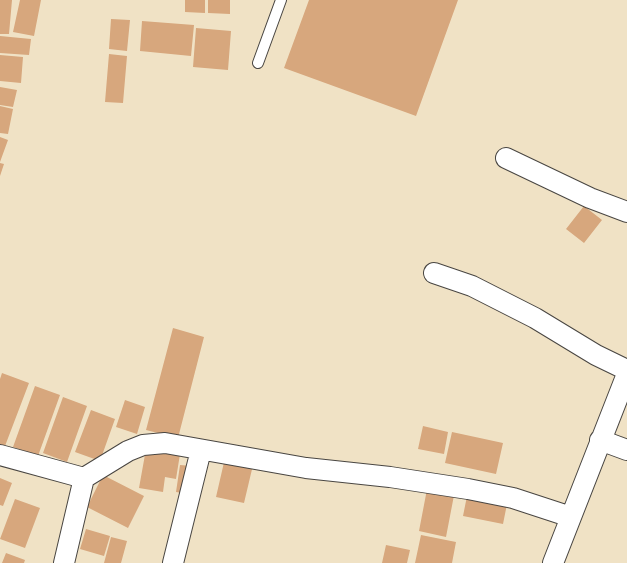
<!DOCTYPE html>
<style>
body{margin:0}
canvas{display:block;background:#f0e2c5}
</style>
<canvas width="627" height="563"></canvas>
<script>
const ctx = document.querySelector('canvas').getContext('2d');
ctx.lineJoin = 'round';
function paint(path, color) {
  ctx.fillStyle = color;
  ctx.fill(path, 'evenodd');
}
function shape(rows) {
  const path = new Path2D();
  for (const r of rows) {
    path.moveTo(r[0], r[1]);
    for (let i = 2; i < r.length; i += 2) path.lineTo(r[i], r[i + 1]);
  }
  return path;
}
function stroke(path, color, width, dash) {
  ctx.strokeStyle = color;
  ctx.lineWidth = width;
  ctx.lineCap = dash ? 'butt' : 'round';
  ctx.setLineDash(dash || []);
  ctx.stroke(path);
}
paint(shape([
 [0,0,12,0,9,34,0,34],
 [20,0,41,0,34,36,13,32],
 [185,0,205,0,205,13,185,12],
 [208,0,230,0,230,14,208,13],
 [309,0,458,0,416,116,284,68],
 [111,19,130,20,127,51,109,49],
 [142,21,194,25,191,56,140,51],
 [196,28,231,31,228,70,193,67],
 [0,36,31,39,29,55,0,53],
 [109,54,127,56,123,103,105,102],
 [0,55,23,57,21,83,0,81],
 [0,87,17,90,13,107,0,105],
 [0,106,13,109,8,134,0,133],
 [0,137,8,140,0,162],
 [0,163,4,164,0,176],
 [584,206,602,220,584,243,566,229],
 [173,328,204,337,178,438,146,430],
 [2,373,29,383,5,446,0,444,0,379],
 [35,386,60,395,38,456,13,447],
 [63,397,87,406,67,462,43,453],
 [125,400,145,407,137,434,116,427],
 [91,410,115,419,100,461,75,452],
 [423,426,448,432,444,454,418,449],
 [452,432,503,443,496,474,445,463],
 [146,449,180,454,176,479,165,477,163,492,139,488],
 [225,458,253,465,244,503,216,497],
 [180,465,192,466,188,494,176,492],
 [103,475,144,496,128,528,87,507],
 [0,478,12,483,3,506,0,505],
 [428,484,455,490,446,537,419,531],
 [467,496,507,504,503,524,463,516],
 [15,499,40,508,25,548,0,539],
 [86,529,110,536,104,556,80,549],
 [421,535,456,542,452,563,415,563],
 [111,537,127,541,121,563,104,563],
 [386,545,410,550,407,563,382,563],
 [6,553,25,560,24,563,2,563]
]), '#d7a77d');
const service = shape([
 [258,63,281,0]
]);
const minor = shape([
 [506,158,590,198,627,212],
 [434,273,472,286,535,318,596,355,627,370],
 [600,440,627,450],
 [0,455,84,478],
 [64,563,84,478,128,451,143,445,165,443,306,468,390,477,468,489,513,498,571,517],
 [173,563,201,450],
 [553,563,627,374]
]);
stroke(service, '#494642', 12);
stroke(minor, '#494642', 22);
stroke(service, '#fff', 10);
stroke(minor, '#fff', 20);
</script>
